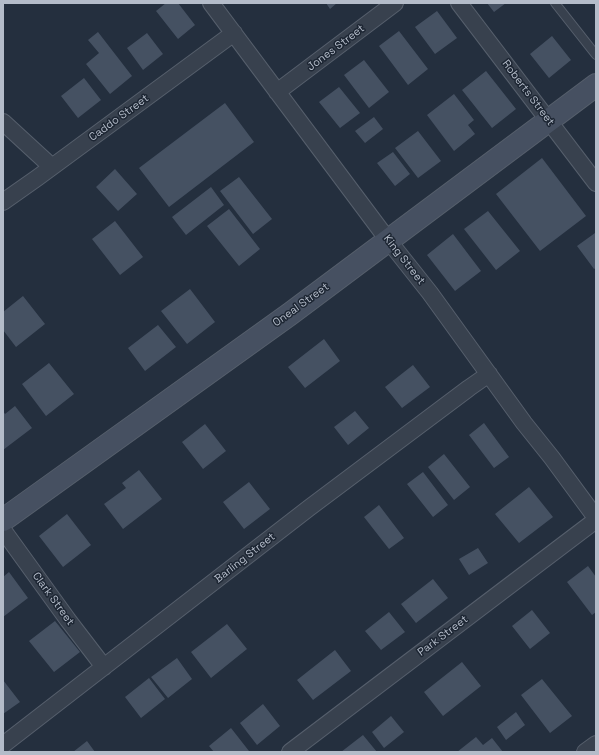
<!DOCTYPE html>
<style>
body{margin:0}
#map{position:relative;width:599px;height:755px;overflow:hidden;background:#242f3e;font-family:"Space Grotesk",sans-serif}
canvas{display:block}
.frame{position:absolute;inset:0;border:4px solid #b4bcc9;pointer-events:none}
</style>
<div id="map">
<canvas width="599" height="755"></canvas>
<div class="frame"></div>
</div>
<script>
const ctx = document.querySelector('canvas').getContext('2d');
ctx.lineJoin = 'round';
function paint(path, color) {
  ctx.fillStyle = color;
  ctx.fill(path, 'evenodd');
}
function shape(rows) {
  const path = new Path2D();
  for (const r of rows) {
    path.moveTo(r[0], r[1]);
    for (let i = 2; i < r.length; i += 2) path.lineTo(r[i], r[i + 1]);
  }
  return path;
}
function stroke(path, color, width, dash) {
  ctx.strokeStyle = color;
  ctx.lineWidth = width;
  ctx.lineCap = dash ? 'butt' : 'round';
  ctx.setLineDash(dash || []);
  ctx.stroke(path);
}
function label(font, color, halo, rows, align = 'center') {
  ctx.font = font + ' "Space Grotesk",sans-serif';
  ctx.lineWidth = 3;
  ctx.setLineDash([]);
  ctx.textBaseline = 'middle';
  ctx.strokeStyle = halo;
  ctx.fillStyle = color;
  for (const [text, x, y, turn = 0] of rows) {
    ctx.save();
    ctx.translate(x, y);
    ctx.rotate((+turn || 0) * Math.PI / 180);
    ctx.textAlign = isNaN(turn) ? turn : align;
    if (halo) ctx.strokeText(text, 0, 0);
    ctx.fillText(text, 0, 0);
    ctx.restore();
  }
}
paint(shape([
 [166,3,178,3,195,25,178,39,156,11],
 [326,3,337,3,330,9],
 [487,3,506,3,494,12],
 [437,11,457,38,435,54,415,27],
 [399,31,428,69,408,85,379,46],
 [98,32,132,76,110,94,86,64,99,53,88,40],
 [147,33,163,54,143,70,127,48],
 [552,36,571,60,549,78,530,54],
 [364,60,389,92,369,108,344,75],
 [486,71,516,109,492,128,462,90],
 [84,78,101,100,78,118,61,96],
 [339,87,360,113,340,128,319,102],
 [454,94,474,120,468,125,475,134,454,151,427,115],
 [225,103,254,142,169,207,139,168],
 [374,117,383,129,365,143,355,131],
 [418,131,441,161,418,178,395,148],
 [393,152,410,174,395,186,377,163],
 [542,158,586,216,540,251,496,194],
 [115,169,137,194,118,211,96,187],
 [239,177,272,219,253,234,220,191],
 [211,187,224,205,186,235,172,217],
 [229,209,260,249,239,266,207,226],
 [488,211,520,251,496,270,464,229],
 [115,221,143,257,120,275,92,239],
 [595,233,596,234,596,268,594,269,577,246],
 [453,234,481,271,455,291,427,255],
 [190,289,215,322,187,344,161,311],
 [23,296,45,324,16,347,3,330,3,312],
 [158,325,176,347,145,371,128,348],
 [324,339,340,361,305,388,288,367],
 [49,363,74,394,46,416,22,384],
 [413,365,430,387,402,408,385,387],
 [15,406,32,428,3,450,3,411,5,414],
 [355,411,369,428,348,445,334,427],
 [484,423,509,457,494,468,469,435],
 [205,424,226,451,203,469,182,442],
 [444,454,470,487,454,500,428,467],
 [139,470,162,499,123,529,104,504,126,488,122,483],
 [423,472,448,505,433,517,407,484],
 [249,482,270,509,244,529,223,502],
 [529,487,553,517,519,543,495,514],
 [379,505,404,538,389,549,364,517],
 [67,514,91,545,63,567,39,536],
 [478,548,488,563,469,575,459,559],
 [588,566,596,577,596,612,592,615,567,582],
 [9,572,28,598,3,617,3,577],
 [433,579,448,598,416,623,401,604],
 [532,610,550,633,530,649,512,626],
 [389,612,405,632,381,650,365,631],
 [55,621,80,652,54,672,29,641],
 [227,624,247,649,211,678,191,652],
 [335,650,351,671,313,700,297,680],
 [177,658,192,679,168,698,151,677],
 [462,662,481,686,443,716,424,692],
 [149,678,165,699,141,718,125,697],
 [542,679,572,716,550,733,521,695],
 [3,680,20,702,3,714],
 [263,704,280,726,257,745,240,723],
 [516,712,525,725,506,740,497,727],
 [391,716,404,732,384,748,372,732],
 [231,728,249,751,248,752,214,752,209,746],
 [363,735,377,752,341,752],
 [476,737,483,745,492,738,503,752,457,752],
 [87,741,95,752,73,752]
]), '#455162');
const lane = shape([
 [555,3,596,55]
]);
const street = shape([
 [211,3,388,240,430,293,524,423,552,458,596,518],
 [459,3,596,183],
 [277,92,395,3],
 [3,122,52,167],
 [3,202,37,178,234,33],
 [3,530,68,620,104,667],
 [3,745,309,508,469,388,489,374],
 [290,752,596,520],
 [585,752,596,744]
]);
const secondary = shape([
 [3,520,290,314,596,85]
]);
stroke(lane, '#565f6c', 10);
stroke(street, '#565f6c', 18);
stroke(secondary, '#565f6c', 24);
stroke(lane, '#38414e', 8);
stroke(street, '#38414e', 16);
stroke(secondary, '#465061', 22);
label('11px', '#b4bcc9', '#1d2633', [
 ["Jones Street",336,48,-37],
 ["Roberts Street",528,93,53],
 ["Caddo Street",119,118,-36],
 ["King Street",404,260,52],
 ["Oneal Street",301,305,-36],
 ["Barling Street",245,558,-38],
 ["Clark Street",53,599,54],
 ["Park Street",443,636,-37]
]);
</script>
